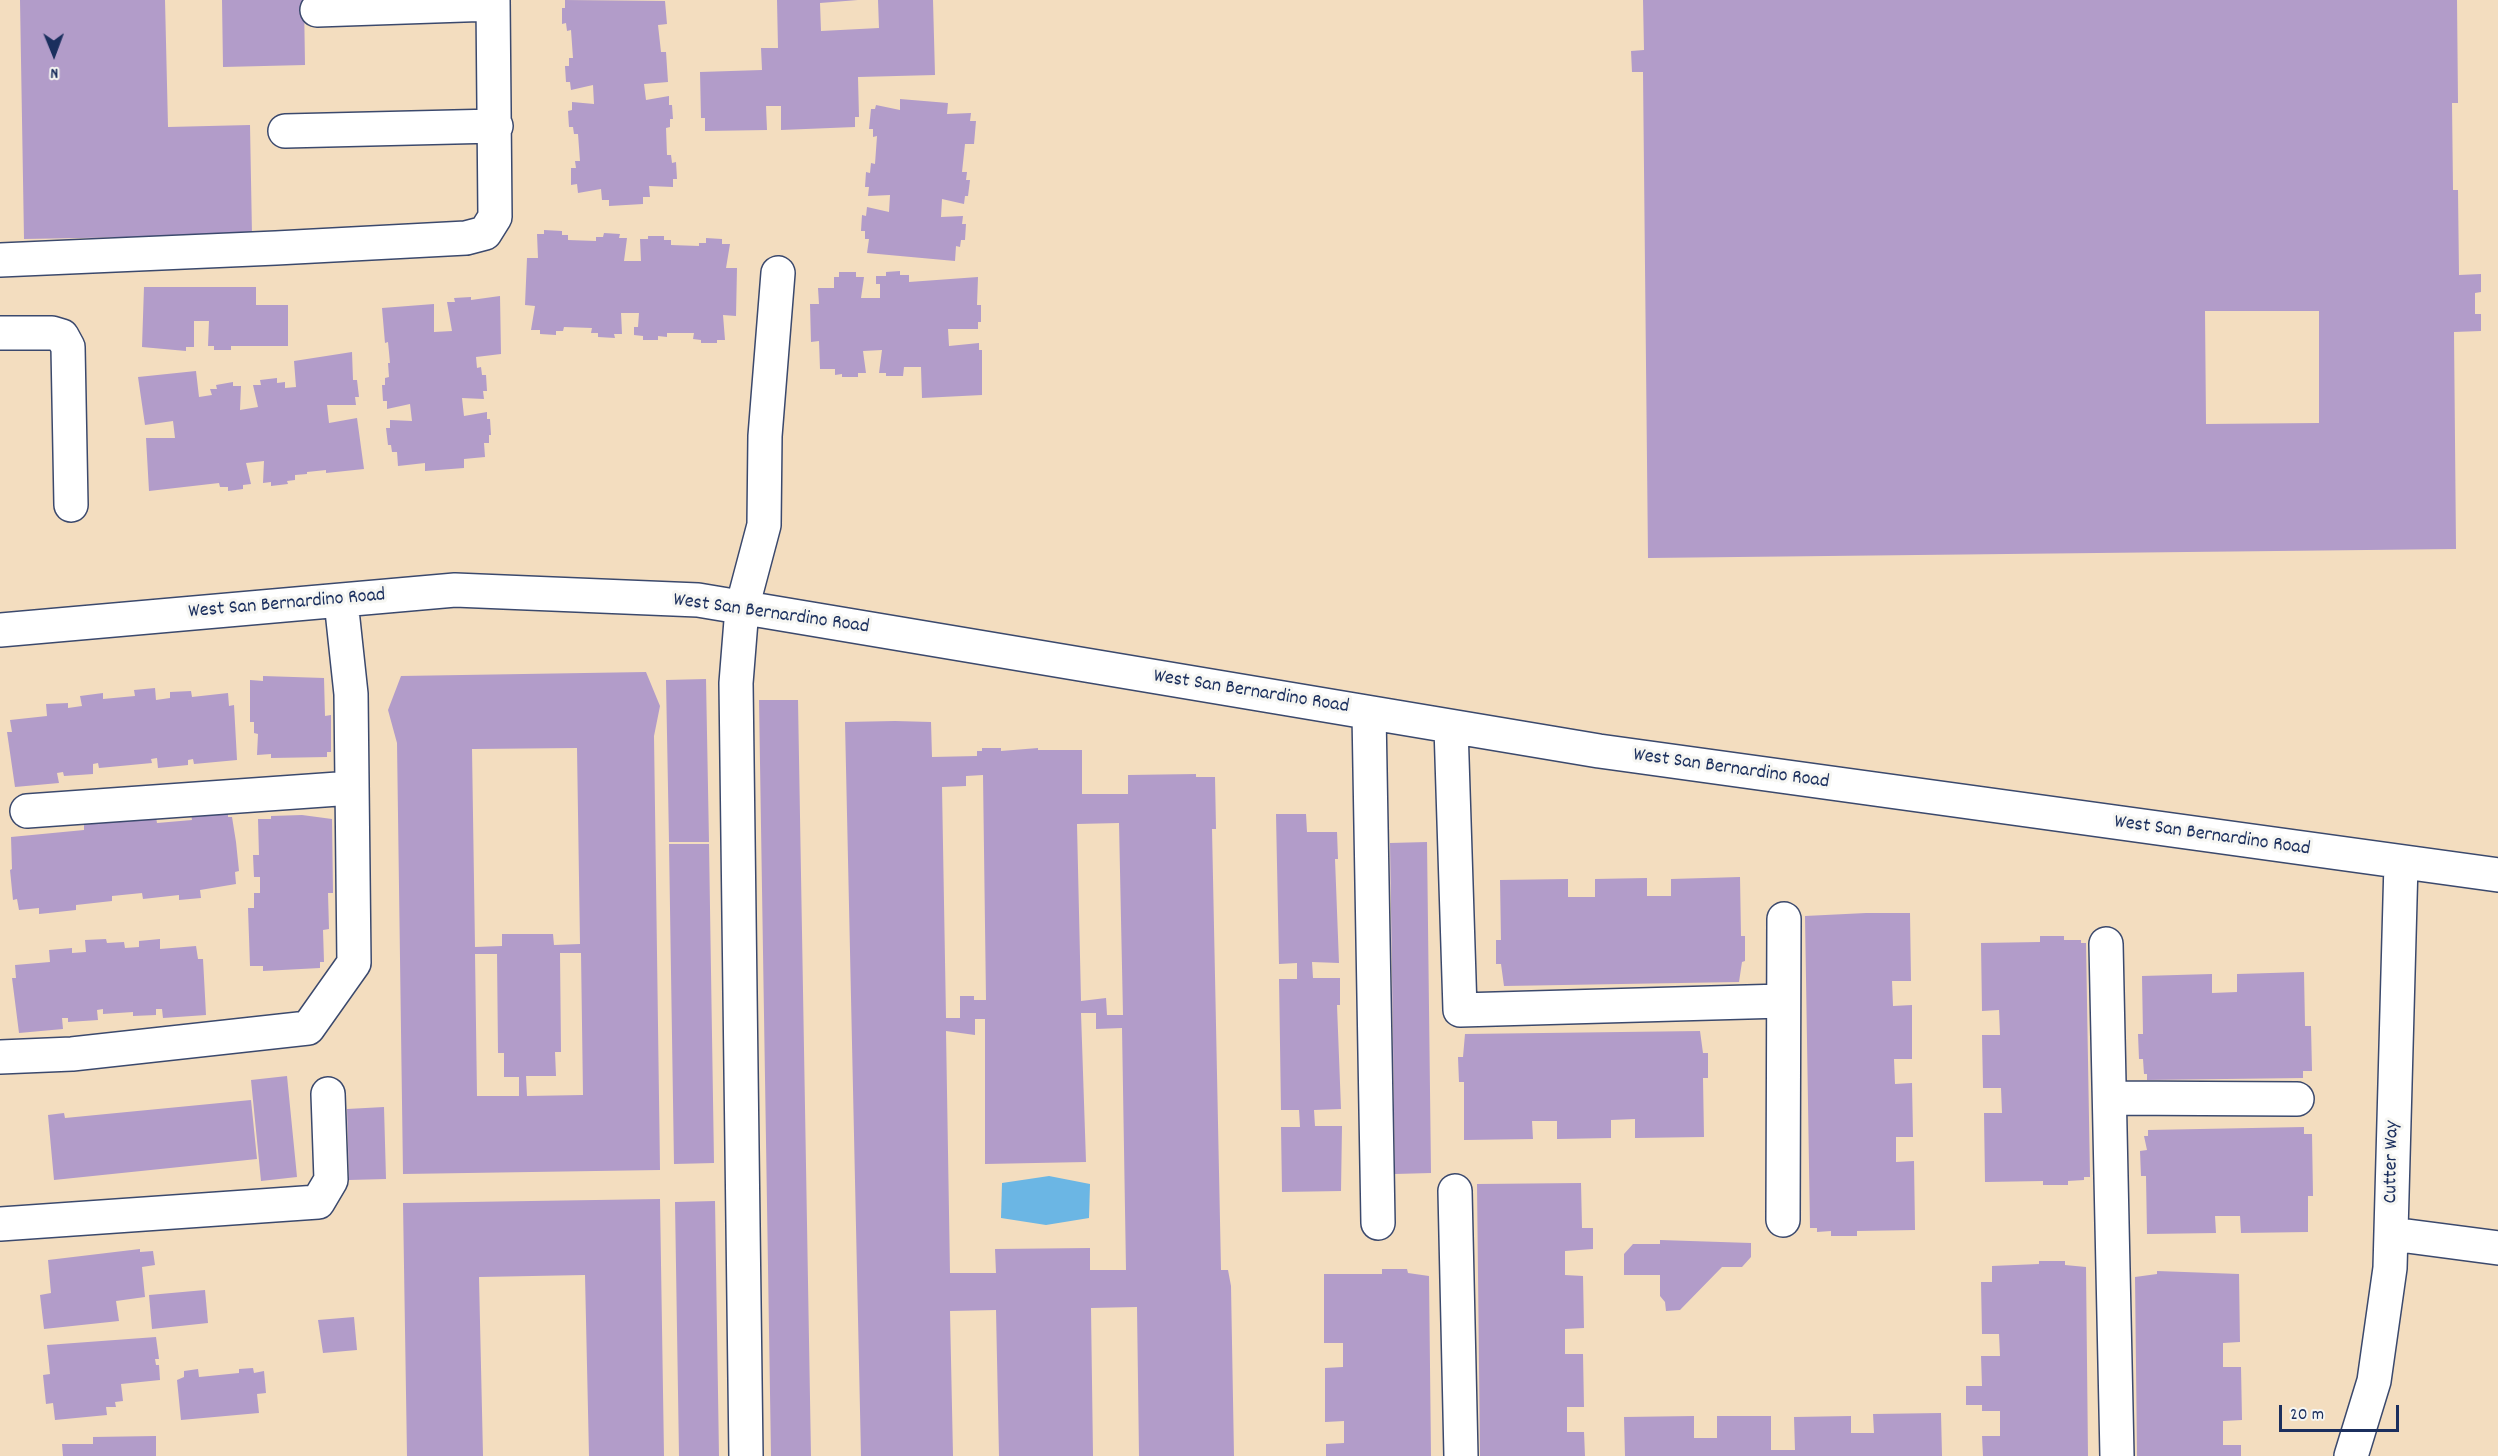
<!DOCTYPE html>
<style>
body{margin:0}
#map{position:relative;width:2498px;height:1456px;overflow:hidden;background:#f3ddbf;font-family:Dekko,sans-serif}
canvas{display:block}
.north{position:absolute;left:24px;top:24px;width:60px;height:60px;-webkit-text-stroke:4px #f6f6f2;paint-order:stroke;rotate:179deg;font-size:16px;font-weight:700;line-height:24px;text-align:center;color:#1b2f5e}
.north::after{content:'';display:block;margin:auto;width:21px;height:27px;background:#1b2f5e;clip-path:polygon(50% 0,100% 100%,50% 72%,0 100%)}
.scale{position:absolute;left:2279px;top:1405px;width:120px;height:27px;box-sizing:border-box;border:3px solid #1b2f5e;border-top:0;padding-left:8px;font-size:18px;line-height:21px;white-space:nowrap;color:#1b2f5e;-webkit-text-stroke:4px #f6f6f2;paint-order:stroke}
</style>
<div id="map">
<canvas width="2498" height="1456"></canvas>
<div class="north">N</div>
<div class="scale">20 m</div>
</div>
<script>
const ctx = document.querySelector('canvas').getContext('2d');
ctx.lineJoin = 'round';
function paint(path, color) {
  ctx.fillStyle = color;
  ctx.fill(path, 'evenodd');
}
function shape(rows) {
  const path = new Path2D();
  for (const r of rows) {
    path.moveTo(r[0], r[1]);
    for (let i = 2; i < r.length; i += 2) path.lineTo(r[i], r[i + 1]);
  }
  return path;
}
function stroke(path, color, width, dash) {
  ctx.strokeStyle = color;
  ctx.lineWidth = width;
  ctx.lineCap = dash ? 'butt' : 'round';
  ctx.setLineDash(dash || []);
  ctx.stroke(path);
}
function label(font, color, halo, rows, align = 'center') {
  ctx.font = font + ' Dekko,sans-serif';
  ctx.lineWidth = 6;
  ctx.setLineDash([]);
  ctx.textBaseline = 'middle';
  ctx.strokeStyle = halo;
  ctx.fillStyle = color;
  for (const [text, x, y, turn = 0] of rows) {
    ctx.save();
    ctx.translate(x, y);
    ctx.rotate((+turn || 0) * Math.PI / 180);
    ctx.textAlign = isNaN(turn) ? turn : align;
    if (halo) ctx.strokeText(text, 0, 0);
    ctx.fillText(text, 0, 0);
    ctx.restore();
  }
}
paint(shape([
 [1049,1176,1090,1184,1089,1218,1046,1225,1001,1218,1002,1183]
]), '#6bb6e4');
paint(shape([
 [20,0,165,0,168,127,250,125,252,235,24,239],
 [222,0,304,0,305,65,223,67],
 [565,0,665,1,667,24,658,25,661,52,666,52,668,82,644,84,646,100,669,96,669,105,672,105,673,119,670,119,670,127,666,128,667,155,671,155,672,163,676,162,677,179,673,179,673,187,649,186,650,197,643,197,643,204,609,206,609,200,602,200,601,189,578,193,577,184,571,185,571,168,576,168,575,161,580,161,578,134,574,134,573,127,569,127,568,111,572,110,572,102,594,104,593,85,571,90,570,82,566,82,565,66,569,66,569,58,573,58,571,30,567,31,566,23,562,24,562,8,565,8],
 [777,0,858,0,820,3,821,31,879,28,878,0,933,0,935,75,858,77,859,117,855,117,855,127,781,130,781,106,766,106,767,130,705,131,705,118,701,118,700,72,762,70,761,48,778,48],
 [1643,0,2457,0,2458,103,2452,103,2453,190,2458,190,2459,275,2481,274,2481,292,2475,293,2475,314,2481,314,2481,331,2454,332,2456,549,1648,558,1643,72,1632,72,1631,51,1644,50],
 [2205,311,2319,311,2319,423,2206,424],
 [900,99,948,103,947,114,971,113,970,121,976,121,974,144,965,144,962,172,967,172,966,180,970,180,968,196,965,196,964,204,942,199,941,217,963,216,962,224,966,224,965,240,961,240,960,247,956,246,955,261,867,253,869,239,865,239,865,231,861,231,862,215,866,216,867,207,889,212,890,195,868,196,869,187,865,187,866,172,870,173,871,163,875,164,877,136,873,137,873,129,869,129,871,109,875,109,876,105,900,110],
 [544,230,562,231,562,235,568,235,568,240,596,241,596,237,603,237,604,233,620,234,619,238,627,238,624,261,641,261,640,239,648,239,648,236,664,236,664,240,671,240,671,245,699,246,699,243,706,243,706,238,722,239,722,244,730,244,726,268,737,268,736,316,723,315,725,340,717,340,717,343,701,343,701,340,693,339,694,333,667,333,667,337,658,336,658,340,643,340,643,336,634,335,634,327,638,327,639,313,621,313,622,334,614,334,615,338,598,337,598,333,591,333,592,328,564,327,563,331,556,331,556,335,540,334,540,330,531,330,535,306,525,305,527,258,538,258,537,234,544,234],
 [900,271,900,275,909,275,909,282,978,277,977,305,981,305,981,322,978,322,978,329,948,329,949,346,979,343,979,350,982,350,982,395,922,398,921,367,904,367,903,376,886,376,886,373,879,373,882,350,863,351,866,373,858,373,858,377,842,377,842,374,835,375,835,369,820,369,819,341,811,342,810,304,819,304,818,288,834,288,834,277,839,277,839,272,856,272,856,277,864,277,861,298,880,298,880,284,876,284,876,276,886,276,886,272],
 [144,287,256,287,256,305,288,305,288,346,231,346,231,350,214,350,214,346,208,346,209,321,194,321,194,347,186,347,186,351,142,347],
 [500,296,501,354,476,357,477,368,481,367,482,375,486,375,487,391,483,391,484,399,462,398,464,416,487,412,487,419,490,419,491,435,489,435,489,443,484,443,485,457,464,459,464,468,425,471,425,463,398,466,397,452,392,452,391,445,388,445,386,428,390,428,390,420,412,421,410,404,387,409,387,401,383,401,382,385,385,385,385,378,389,377,388,363,390,363,388,342,385,343,382,308,434,304,434,332,452,331,447,302,455,302,454,298,471,297,471,300],
 [352,352,353,380,357,380,359,397,355,397,356,405,327,405,329,423,357,418,364,469,326,473,326,470,307,472,307,474,295,475,295,480,287,481,288,484,271,486,271,482,263,483,264,461,246,463,251,484,243,485,243,489,228,491,228,487,220,487,219,483,149,491,146,438,175,438,173,421,145,425,138,377,196,371,199,397,212,395,210,389,217,389,216,385,233,382,233,386,241,386,240,410,258,407,253,385,261,385,260,380,277,378,277,383,285,382,285,388,296,387,294,361],
 [646,672,660,706,654,736,660,1170,403,1174,397,743,388,710,401,676],
 [577,748,580,944,554,945,553,934,502,934,502,946,475,947,472,749],
 [560,953,581,953,583,1095,527,1096,526,1076,556,1076,555,1052,561,1052],
 [475,954,497,954,498,1053,504,1053,504,1077,519,1077,519,1096,477,1096],
 [263,676,324,678,325,716,331,715,331,752,327,752,327,757,271,758,271,754,257,755,258,734,254,733,254,722,250,722,250,680,263,681],
 [706,679,709,842,669,842,666,680],
 [155,688,156,700,170,698,170,692,191,691,192,697,228,693,229,706,234,705,237,760,194,764,193,759,188,760,188,765,158,768,157,758,151,759,152,763,99,768,98,763,93,764,93,774,64,776,63,772,57,773,59,783,15,787,7,732,12,732,10,720,47,716,46,704,68,703,68,708,82,706,80,696,103,693,103,699,135,696,134,690],
 [759,700,798,700,811,1456,771,1456],
 [895,721,931,722,932,757,977,756,977,751,982,751,982,748,1001,748,1001,751,1038,748,1038,750,1082,750,1082,794,1128,794,1128,775,1196,774,1196,777,1215,777,1216,829,1212,829,1221,1270,1228,1270,1231,1286,1234,1456,1139,1456,1137,1307,1091,1308,1093,1456,999,1456,996,1310,950,1311,953,1456,861,1456,845,722],
 [983,775,986,1000,974,1000,974,996,960,996,960,1018,946,1018,942,787,966,786,966,776],
 [1119,823,1123,1015,1107,1015,1106,998,1081,1001,1077,824],
 [1081,1013,1096,1013,1096,1029,1122,1028,1126,1270,1090,1270,1090,1248,995,1249,996,1273,950,1273,946,1031,975,1035,975,1019,985,1019,985,1164,1086,1162],
 [228,811,228,817,232,817,236,842,239,871,235,872,236,884,200,890,201,898,179,900,179,895,143,899,142,893,112,896,112,901,76,905,76,910,39,914,39,908,19,910,17,899,13,900,10,870,12,869,11,837,84,830,84,824,156,817,157,823,192,820,191,814],
 [1276,814,1306,814,1307,832,1337,832,1338,859,1335,859,1339,963,1312,962,1313,978,1340,978,1340,1005,1337,1005,1341,1109,1314,1110,1315,1126,1342,1126,1341,1191,1282,1192,1281,1127,1300,1127,1299,1110,1281,1110,1279,979,1297,979,1297,963,1279,964],
 [302,815,332,819,333,893,328,893,329,929,323,930,324,962,320,962,320,968,263,971,263,966,250,966,248,908,254,908,254,893,260,893,260,877,254,877,253,855,259,855,258,819,271,819,271,816],
 [1427,842,1431,1173,1395,1174,1390,843],
 [669,844,709,844,714,1163,674,1164],
 [1740,877,1741,936,1745,936,1745,961,1742,962,1739,982,1504,986,1501,964,1496,964,1496,940,1501,940,1500,880,1568,879,1568,897,1595,897,1595,879,1647,878,1647,896,1671,896,1671,879],
 [1866,913,1910,913,1911,981,1892,981,1893,1006,1912,1005,1912,1059,1894,1059,1895,1084,1912,1083,1913,1137,1896,1137,1896,1162,1914,1161,1915,1230,1857,1231,1857,1236,1831,1236,1831,1231,1817,1232,1817,1228,1810,1228,1805,916],
 [2040,936,2064,936,2064,940,2081,940,2081,943,2086,943,2090,1177,2084,1177,2084,1180,2068,1181,2068,1185,2043,1185,2043,1181,1985,1182,1984,1113,2002,1113,2001,1088,1983,1088,1982,1035,2000,1035,1999,1010,1982,1011,1981,943,2040,942],
 [106,939,107,943,124,942,125,948,139,947,139,941,160,939,160,949,196,946,198,959,203,959,206,1015,163,1018,162,1009,156,1009,156,1015,133,1016,133,1012,103,1014,103,1009,97,1010,98,1020,68,1022,68,1018,62,1018,63,1029,19,1033,12,978,16,978,15,965,50,962,49,950,72,948,72,953,86,952,85,940],
 [2304,972,2305,1026,2311,1026,2312,1071,2303,1071,2303,1078,2147,1080,2147,1074,2144,1074,2143,1059,2139,1059,2138,1034,2143,1034,2142,976,2212,974,2212,993,2237,992,2237,974],
 [1700,1031,1703,1053,1708,1053,1708,1078,1703,1078,1704,1137,1635,1138,1635,1119,1611,1120,1611,1138,1557,1139,1557,1121,1532,1121,1533,1139,1464,1140,1464,1082,1459,1082,1458,1057,1463,1057,1465,1034],
 [287,1076,297,1177,261,1181,251,1080],
 [251,1100,257,1159,54,1180,48,1115,64,1113,65,1118],
 [384,1107,386,1179,349,1180,347,1109],
 [2304,1127,2304,1134,2312,1134,2313,1196,2308,1196,2308,1232,2241,1233,2240,1216,2215,1216,2216,1233,2147,1234,2146,1176,2141,1176,2140,1151,2147,1150,2144,1136,2148,1136,2148,1130],
 [1581,1183,1582,1228,1593,1228,1593,1249,1565,1251,1565,1275,1583,1276,1584,1328,1565,1329,1565,1354,1583,1354,1584,1407,1567,1407,1567,1432,1584,1432,1585,1456,1480,1456,1477,1184],
 [660,1199,664,1456,589,1456,585,1275,479,1277,483,1456,407,1456,403,1203],
 [715,1201,719,1456,679,1456,675,1202],
 [1660,1240,1751,1243,1751,1257,1742,1267,1722,1267,1680,1310,1666,1311,1665,1302,1660,1296,1660,1275,1624,1275,1624,1254,1633,1244,1660,1244],
 [140,1249,140,1252,153,1251,155,1265,142,1267,145,1297,116,1301,119,1321,44,1329,40,1295,51,1293,48,1260],
 [2039,1261,2065,1261,2065,1265,2086,1267,2088,1456,1983,1456,1982,1436,2000,1436,2000,1411,1982,1411,1982,1405,1966,1405,1966,1386,1982,1386,1981,1356,2000,1356,1999,1334,1982,1334,1981,1282,1992,1282,1992,1266,2039,1264],
 [1382,1269,1407,1269,1408,1273,1429,1276,1431,1456,1326,1456,1326,1444,1344,1443,1344,1421,1325,1422,1325,1368,1343,1367,1343,1343,1324,1343,1324,1274,1382,1274],
 [2157,1271,2239,1274,2240,1342,2223,1343,2223,1367,2241,1367,2242,1420,2223,1421,2223,1445,2241,1445,2241,1456,2137,1456,2135,1277,2157,1274],
 [205,1290,208,1323,152,1329,149,1295],
 [354,1317,357,1350,323,1353,318,1320],
 [156,1337,159,1359,155,1359,156,1365,159,1365,160,1380,121,1384,123,1401,115,1402,116,1407,106,1407,107,1415,55,1420,53,1403,46,1404,43,1375,50,1374,47,1345],
 [253,1368,254,1373,264,1371,266,1393,257,1394,259,1413,181,1420,177,1380,184,1377,184,1371,198,1369,199,1377,239,1373,239,1369],
 [1941,1413,1942,1456,1625,1456,1624,1417,1694,1416,1694,1438,1717,1438,1717,1416,1771,1416,1771,1450,1795,1450,1794,1417,1851,1416,1851,1433,1874,1433,1873,1414],
 [156,1436,156,1456,63,1456,62,1444,93,1444,93,1437]
]), '#b29cc9');
const minor = shape([
 [317,10,493,4],
 [285,131,496,126],
 [0,260,276,248,466,238,485,233,495,217,493,0],
 [0,333,52,333,62,336,68,347,71,505],
 [0,630,455,590,698,600,1599,751,2498,875],
 [1369,713,1378,1223],
 [1451,727,1460,1010,1783,1001],
 [27,811,352,788],
 [2106,944,2117,1456],
 [0,1057,72,1054,308,1028,354,963,351,694,341,601],
 [2110,1098,2297,1099],
 [1455,1191,1461,1456],
 [1783,1220,1784,919],
 [0,1224,318,1202,331,1180,328,1094],
 [2392,1234,2498,1248],
 [746,1456,736,683,742,608,764,525,765,436,778,273],
 [2351,1456,2374,1381,2390,1268,2401,863]
]);
stroke(minor, '#3b496d', 36);
stroke(minor, '#fff', 33);
label('20px', '#1b2f5e', '#f6f6f2', [
 ["West San Bernardino Road",287,605,-5],
 ["West San Bernardino Road",771,615,8],
 ["West San Bernardino Road",1251,693,9],
 ["West San Bernardino Road",1731,770,8],
 ["West San Bernardino Road",2212,837,8],
 ["Cutter Way",2393,1162,-89]
]);
</script>
